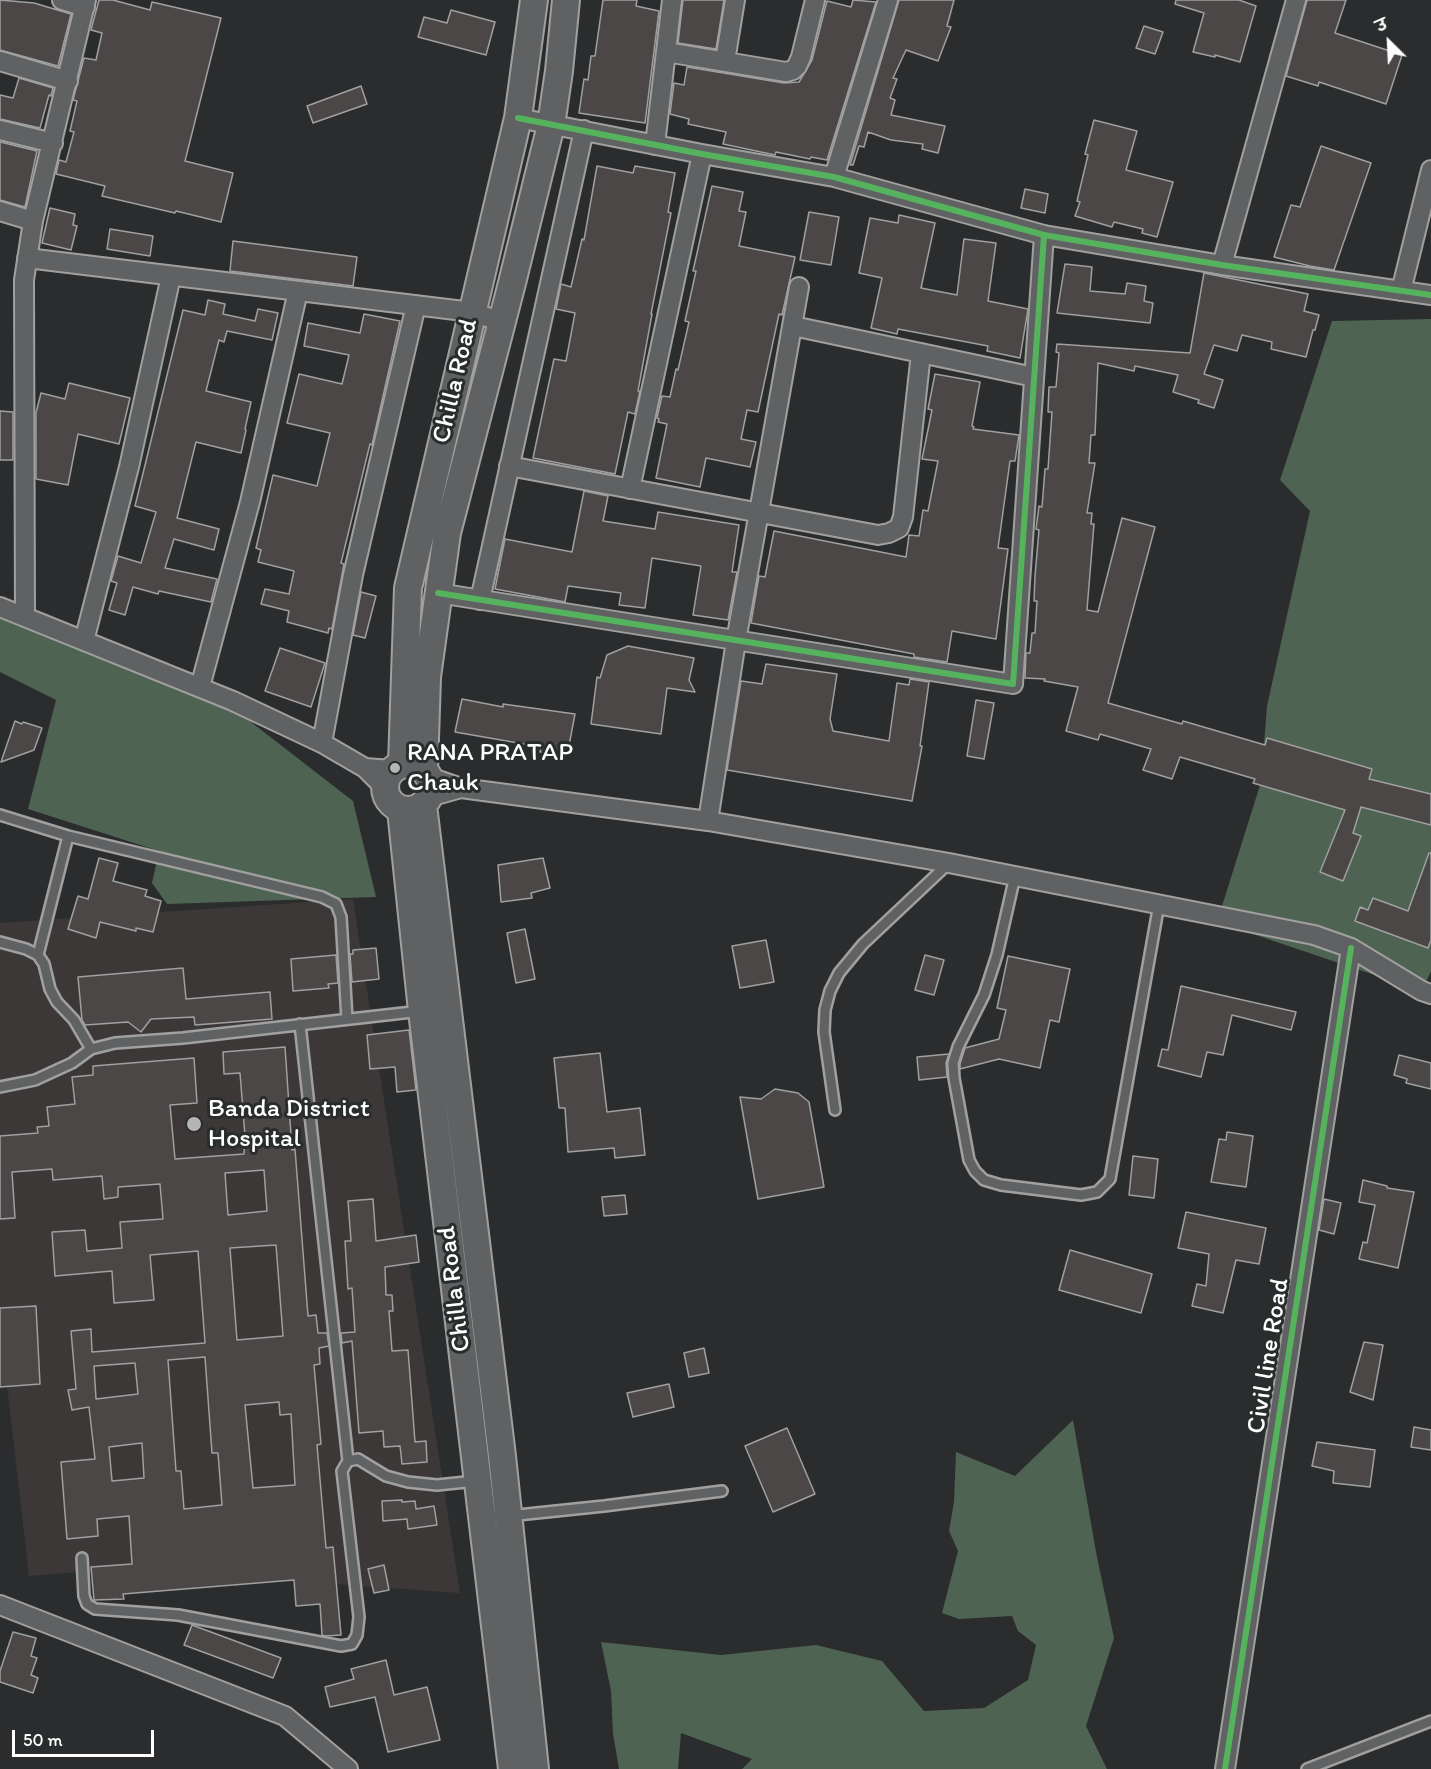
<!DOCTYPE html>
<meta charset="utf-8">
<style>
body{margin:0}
#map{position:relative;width:1431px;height:1769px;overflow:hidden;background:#2b2c2d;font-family:Itim,"Playpen Sans Deva",sans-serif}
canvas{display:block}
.north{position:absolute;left:1359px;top:12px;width:60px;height:60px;-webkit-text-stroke:4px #2a2d2e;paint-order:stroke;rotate:336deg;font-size:16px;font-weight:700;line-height:24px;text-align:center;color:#fff}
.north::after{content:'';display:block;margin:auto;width:21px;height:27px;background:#fff;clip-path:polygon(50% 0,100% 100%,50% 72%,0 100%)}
.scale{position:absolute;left:12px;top:1730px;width:142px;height:27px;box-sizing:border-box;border:3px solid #fff;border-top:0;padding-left:8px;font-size:18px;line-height:21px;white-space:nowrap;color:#fff;-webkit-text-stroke:4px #2a2d2e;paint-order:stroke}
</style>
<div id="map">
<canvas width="1431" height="1769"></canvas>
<div class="north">उ</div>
<div class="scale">50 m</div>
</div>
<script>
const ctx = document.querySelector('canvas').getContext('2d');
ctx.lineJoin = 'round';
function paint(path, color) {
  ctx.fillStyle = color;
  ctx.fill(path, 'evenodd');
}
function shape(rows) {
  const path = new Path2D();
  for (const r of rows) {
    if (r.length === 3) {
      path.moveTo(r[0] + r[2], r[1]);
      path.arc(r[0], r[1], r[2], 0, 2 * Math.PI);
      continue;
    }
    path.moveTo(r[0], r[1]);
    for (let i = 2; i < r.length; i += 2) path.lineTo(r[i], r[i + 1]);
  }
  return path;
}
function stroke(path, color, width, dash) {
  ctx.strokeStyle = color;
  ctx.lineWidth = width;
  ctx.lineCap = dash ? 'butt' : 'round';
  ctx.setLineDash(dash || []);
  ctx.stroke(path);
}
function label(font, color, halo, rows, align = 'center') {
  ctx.font = font + ' Itim,sans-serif';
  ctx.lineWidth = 6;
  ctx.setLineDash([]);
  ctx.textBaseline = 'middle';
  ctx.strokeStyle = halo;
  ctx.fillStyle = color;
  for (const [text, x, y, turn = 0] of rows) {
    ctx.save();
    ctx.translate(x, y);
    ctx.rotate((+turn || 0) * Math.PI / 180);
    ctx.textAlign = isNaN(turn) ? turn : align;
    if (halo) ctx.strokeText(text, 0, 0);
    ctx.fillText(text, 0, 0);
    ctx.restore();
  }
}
paint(shape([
 [353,899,460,1593,122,1569,29,1576,0,1325,0,923]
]), '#3b3837');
paint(shape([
 [1431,319,1431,971,1422,991,1217,922,1261,782,1267,706,1310,511,1280,480,1332,321],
 [0,616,248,708,251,722,353,801,376,897,167,904,152,883,159,851,28,809,56,700,0,672],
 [1073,1420,1096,1552,1114,1638,1086,1726,1107,1769,742,1769,752,1759,681,1733,678,1769,619,1769,613,1734,611,1691,601,1642,721,1655,816,1645,882,1661,924,1711,984,1708,1028,1680,1036,1645,1018,1631,1012,1616,959,1619,942,1613,958,1551,949,1531,954,1502,956,1452,1015,1476]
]), '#4e6352');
const building = shape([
 [0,0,34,3,71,14,58,66,0,50,0,0],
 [99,0,113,0,150,10,152,2,221,18,185,161,233,173,221,222,176,211,175,213,102,196,105,186,56,174,59,160,66,162,74,132,70,131,77,101,73,100,84,58,96,60,102,33,91,30,99,0],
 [603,0,637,0,636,6,659,11,645,123,579,113,584,79,588,80,591,56,595,56,603,0],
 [683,0,724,0,716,49,678,43,683,0],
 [853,0,876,2,827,160,811,157,810,159,776,152,775,155,723,144,726,132,688,124,689,119,670,114,674,83,684,85,687,67,784,83,799,82,812,60,827,1,851,7,853,0],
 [899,0,954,0,947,26,951,27,938,61,906,50,893,78,897,79,890,98,895,100,891,115,945,126,938,153,922,149,923,144,891,140,868,132,864,147,859,146,853,165,850,165,899,0],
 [1176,0,1239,0,1256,6,1240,62,1215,55,1215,57,1193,52,1204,13,1175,4,1176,0],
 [1307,0,1346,0,1335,33,1402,55,1386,104,1319,82,1318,86,1286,76,1307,0],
 [451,10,495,22,486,55,418,37,424,17,447,23,451,10],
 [1144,26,1163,32,1155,54,1136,48,1144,26],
 [19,78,53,88,51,96,49,95,40,128,0,119,0,95,13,98,19,78],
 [361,86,367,104,313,123,307,106,361,86],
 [1094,120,1137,131,1126,170,1173,182,1157,237,1142,233,1143,229,1114,222,1112,227,1075,216,1080,202,1077,201,1088,155,1085,154,1094,120],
 [0,142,37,151,25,207,0,200,0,142],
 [1321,146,1371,163,1334,270,1310,266,1274,257,1291,205,1300,207,1321,146],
 [597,166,633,173,635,166,675,173,668,212,671,213,651,314,652,314,638,391,640,391,635,414,628,412,615,474,533,458,554,359,566,361,575,313,556,309,561,284,571,287,582,239,584,240,597,166],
 [712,186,743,192,739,211,746,212,739,246,795,257,782,315,779,314,758,412,747,410,741,439,756,442,750,467,706,458,700,487,656,478,667,424,658,422,659,419,657,418,662,396,670,397,676,369,678,370,689,322,685,321,696,271,693,271,712,186],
 [1025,189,1048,194,1045,213,1021,208,1025,189],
 [50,208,75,214,73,225,77,226,71,250,42,243,50,208],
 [809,212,839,217,831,265,800,260,809,212],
 [899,215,935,223,921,288,957,295,964,239,996,243,988,301,1028,309,1020,358,987,351,988,346,898,329,897,334,871,328,882,278,859,273,870,218,898,223,899,215],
 [110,229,153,236,150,256,107,249,110,229],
 [233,241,357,257,353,286,230,271,233,241],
 [1065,264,1092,267,1090,291,1125,294,1127,283,1146,286,1144,301,1153,303,1150,323,1057,313,1065,264],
 [1204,273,1308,294,1304,311,1319,315,1315,330,1313,330,1306,357,1271,349,1272,342,1242,335,1237,351,1214,345,1204,374,1223,380,1214,408,1198,403,1199,400,1173,392,1178,375,1135,366,1134,371,1098,363,1095,435,1091,435,1089,463,1095,463,1087,513,1092,513,1091,524,1094,524,1087,610,1098,612,1122,518,1155,527,1108,703,1182,724,1183,721,1265,745,1267,738,1372,769,1369,779,1431,794,1431,825,1361,807,1353,833,1361,836,1343,881,1320,872,1345,810,1253,783,1255,779,1180,757,1172,779,1143,770,1151,749,1100,734,1098,740,1066,731,1078,687,1044,681,1045,679,1025,678,1026,653,1030,653,1032,633,1035,633,1037,601,1034,601,1035,576,1039,530,1036,529,1039,506,1042,507,1045,469,1048,469,1052,412,1048,412,1049,387,1056,387,1059,353,1056,352,1057,344,1190,353,1204,273],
 [208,300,225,304,223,314,255,321,258,309,278,313,272,340,227,331,224,342,219,340,206,391,251,402,245,429,246,430,241,453,196,442,177,518,219,529,214,550,174,539,165,568,217,579,213,594,211,602,159,591,158,594,133,587,125,615,109,610,117,583,111,581,118,556,141,563,156,512,135,506,183,310,205,315,208,300],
 [364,314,400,321,372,445,370,444,341,563,344,564,332,629,329,628,328,633,287,622,289,611,261,604,265,589,289,594,294,571,258,562,261,550,256,548,273,475,317,486,330,433,287,423,299,374,342,384,349,355,304,346,308,323,360,333,364,314],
 [935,374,980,382,972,426,974,427,973,429,1019,435,1015,461,1010,461,998,548,1008,549,996,639,952,631,947,662,914,657,914,654,751,623,759,576,765,577,774,531,906,557,909,535,919,536,923,510,928,511,938,461,922,459,932,410,928,409,935,374],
 [69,383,130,398,119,444,78,434,68,485,36,479,36,413,41,393,65,399,69,383],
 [0,411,13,412,13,460,0,460,0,411],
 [584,491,608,496,603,521,655,529,658,512,739,525,732,572,737,572,728,620,693,615,701,566,652,558,645,608,619,605,621,593,568,586,565,602,495,589,505,539,572,552,584,491],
 [361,592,376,596,365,638,353,635,361,592],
 [628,646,694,658,689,680,695,692,667,688,661,734,591,724,597,677,600,678,607,655,628,646],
 [280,648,325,663,311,707,265,691,280,648],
 [766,664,837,674,830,719,833,731,889,741,897,683,909,685,910,679,929,682,920,746,922,746,912,801,727,770,741,681,762,684,766,664],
 [462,699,503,707,503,704,575,714,567,756,540,752,541,747,455,732,462,699],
 [976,700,994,703,984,759,967,756,976,700],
 [15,721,22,724,23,722,42,728,34,750,1,762,15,721],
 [1429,853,1431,853,1431,940,1428,948,1355,921,1360,907,1368,910,1373,898,1408,911,1429,853],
 [99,858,118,863,113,881,147,890,145,896,161,901,153,932,136,928,136,931,100,922,96,938,68,929,78,896,88,899,99,858],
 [543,858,550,888,531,893,532,898,501,902,498,865,543,858],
 [525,929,535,979,516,983,507,933,525,929],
 [766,940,774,982,740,988,732,946,766,940],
 [376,948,379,979,352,982,350,954,353,954,353,950,376,948],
 [336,955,338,983,328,984,329,988,293,991,291,959,336,955],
 [925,955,944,960,934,995,915,990,925,955],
 [1008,956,1070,969,1059,1022,1050,1020,1040,1068,999,1059,960,1069,960,1064,965,1048,999,1039,1006,1010,997,1008,1008,956],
 [183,968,186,999,270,992,272,1019,195,1025,194,1017,151,1019,141,1032,128,1022,85,1025,82,1020,78,977,183,968],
 [1181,986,1296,1012,1291,1030,1232,1015,1223,1055,1207,1052,1201,1077,1158,1066,1162,1049,1168,1050,1181,986],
 [409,1030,416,1090,397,1092,395,1067,370,1069,367,1035,409,1030],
 [285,1047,292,1150,295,1149,308,1316,316,1315,318,1333,327,1333,329,1346,319,1348,320,1364,314,1365,321,1444,317,1445,326,1548,333,1547,341,1635,325,1636,322,1635,320,1604,296,1606,294,1580,123,1594,124,1599,94,1600,91,1567,132,1564,129,1516,97,1519,98,1536,67,1539,61,1462,95,1459,89,1407,72,1410,68,1390,76,1389,71,1331,91,1329,92,1352,205,1343,198,1251,150,1255,154,1300,114,1303,112,1271,55,1276,52,1232,85,1230,87,1251,122,1248,120,1222,163,1219,160,1184,118,1187,118,1197,104,1199,102,1176,53,1180,52,1169,12,1172,15,1218,0,1219,0,1136,38,1133,37,1127,49,1126,47,1107,75,1104,72,1077,93,1075,93,1066,194,1058,197,1103,170,1105,175,1159,244,1154,245,1136,240,1073,224,1074,223,1052,285,1047],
 [264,1170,267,1211,228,1215,225,1173,264,1170],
 [276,1245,283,1336,237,1340,230,1248,276,1245],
 [205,1357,212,1453,218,1453,222,1505,184,1509,181,1471,176,1471,168,1360,205,1357],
 [135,1363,138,1394,96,1399,94,1366,135,1363],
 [279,1402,280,1415,291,1414,295,1485,253,1488,245,1405,279,1402],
 [142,1443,144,1478,112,1481,109,1447,142,1443],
 [600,1053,607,1112,640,1108,645,1155,615,1158,614,1148,568,1152,565,1108,559,1108,554,1058,600,1053],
 [949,1054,946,1063,947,1077,919,1080,917,1057,949,1054],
 [1399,1055,1431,1063,1431,1089,1406,1083,1407,1079,1394,1075,1399,1055],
 [775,1089,798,1093,809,1102,824,1187,758,1199,740,1097,761,1099,775,1089],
 [1227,1132,1253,1136,1246,1187,1211,1182,1219,1139,1226,1140,1227,1132],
 [1133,1156,1158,1159,1154,1198,1129,1195,1133,1156],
 [1363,1180,1387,1186,1387,1188,1414,1192,1398,1268,1359,1259,1363,1242,1367,1243,1375,1205,1359,1202,1363,1180],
 [625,1195,627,1214,604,1216,602,1197,625,1195],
 [373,1199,376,1241,416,1235,419,1262,385,1267,386,1295,392,1295,393,1311,389,1311,392,1351,408,1350,415,1442,426,1441,427,1462,402,1464,400,1446,384,1447,383,1431,359,1433,352,1341,342,1343,341,1333,355,1332,352,1288,348,1289,345,1241,351,1241,348,1201,373,1199],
 [1324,1199,1341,1203,1334,1234,1319,1230,1324,1199],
 [1186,1212,1266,1228,1259,1264,1236,1260,1223,1313,1192,1306,1197,1284,1206,1286,1209,1254,1178,1248,1186,1212],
 [1070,1250,1152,1274,1141,1313,1059,1290,1070,1250],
 [36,1306,40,1384,0,1387,0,1308,36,1306],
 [1364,1342,1383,1345,1373,1400,1350,1392,1364,1342],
 [704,1348,709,1373,689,1377,684,1353,704,1348],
 [669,1384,674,1407,633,1417,627,1393,669,1384],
 [1414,1427,1431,1430,1431,1450,1411,1447,1414,1427],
 [787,1428,815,1494,773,1512,745,1446,787,1428],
 [1317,1442,1375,1450,1370,1487,1333,1483,1334,1471,1312,1466,1317,1442],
 [402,1500,402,1502,415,1501,416,1509,434,1506,437,1525,408,1529,407,1519,383,1521,382,1501,402,1500],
 [384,1565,389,1590,374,1593,368,1569,384,1565],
 [192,1625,281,1658,273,1678,184,1645,192,1625],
 [13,1632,36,1638,31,1656,37,1658,31,1675,38,1678,33,1693,0,1682,0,1671,13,1632],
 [386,1660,394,1695,427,1687,440,1740,388,1752,375,1697,330,1707,325,1687,354,1679,351,1669,386,1660]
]);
paint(building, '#4a4746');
stroke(building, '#a0a0a0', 1.5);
const service = shape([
 [0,815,68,836,322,897,336,904,341,917,347,1019],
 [1015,876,997,955,984,995,958,1047,953,1063,954,1078,969,1160,975,1171,984,1180,1001,1185,1081,1195,1097,1192,1110,1179,1159,904],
 [0,942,26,949,38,955,44,964,50,989,57,1002,74,1020,91,1049],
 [38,955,68,836],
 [300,1024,348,1461],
 [0,1087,35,1080,72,1063,91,1049,115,1043,183,1038,421,1011],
 [835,1110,824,1032,825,1010,830,991,839,973,863,944,949,863],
 [483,1516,508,1516,604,1506,722,1491],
 [82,1558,84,1596,87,1604,95,1609,178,1615,341,1646,352,1644,357,1635,359,1617,342,1471,348,1461,358,1459,386,1476,408,1482,437,1485,476,1481],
 [1307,1769,1431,1721]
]);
const minor = shape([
 [62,0,85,7],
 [666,52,786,72,793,70,797,66,801,57,815,0],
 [0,61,68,81],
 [725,61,735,0],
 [518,118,702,154,834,177,1044,235,1222,265,1431,295],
 [0,130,53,143],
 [655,145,672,0],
 [834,177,888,0],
 [0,211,33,221],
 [27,258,472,312,502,322],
 [1222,265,1296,0],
 [1401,291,1431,170],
 [793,326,1034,377],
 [509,466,878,535,889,533,899,528,903,517,921,353],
 [630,489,702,154],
 [438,593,1013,684,1044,235],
 [480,600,584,130],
 [0,607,233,701,322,743,365,768],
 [25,617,24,280,33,221,86,0],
 [84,641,129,467,171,276],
 [200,687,250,502,298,291],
 [322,743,353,575,416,305],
 [384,787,365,768,392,770],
 [461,788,708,821,949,863,1314,935,1351,948,1422,991,1431,994],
 [429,797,461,788,429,777],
 [708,821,736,641,799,287],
 [0,1605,285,1716,348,1769],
 [1225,1769,1351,948]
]);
const secondary = shape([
 [408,787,23],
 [402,764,408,588,518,118,534,0],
 [424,770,427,677,447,533,512,283,551,125,559,71,566,0],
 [423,805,502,1456,535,1769],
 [401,810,422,1011,512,1769]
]);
stroke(service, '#a0a0a0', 14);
stroke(minor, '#a0a0a0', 22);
stroke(secondary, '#a0a0a0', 30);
stroke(service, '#606162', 9);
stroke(minor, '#606162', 18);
stroke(secondary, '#606162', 26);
stroke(shape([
 [518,118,702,154,834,177,1044,235,1222,265,1431,295],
 [438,593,1013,684,1044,235],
 [1225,1769,1351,948]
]), '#56b35d', 6);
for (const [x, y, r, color] of [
 [395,768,6,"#b5b5b6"],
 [194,1124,8,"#b5b5b6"]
]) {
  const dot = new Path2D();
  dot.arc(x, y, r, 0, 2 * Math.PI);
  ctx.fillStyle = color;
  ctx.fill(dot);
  stroke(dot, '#2a2d2e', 2);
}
label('26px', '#fff', '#2a2d2e', [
 ["Chilla Road",456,381,-77],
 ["Chilla Road",455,1289,-97],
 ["Civil line Road",1269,1356,-81]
]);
label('26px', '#fff', '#2a2d2e', [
 ["RANA PRATAP",407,753],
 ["Chauk",407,783],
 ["Banda District",208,1109],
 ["Hospital",208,1139]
], 'left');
</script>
